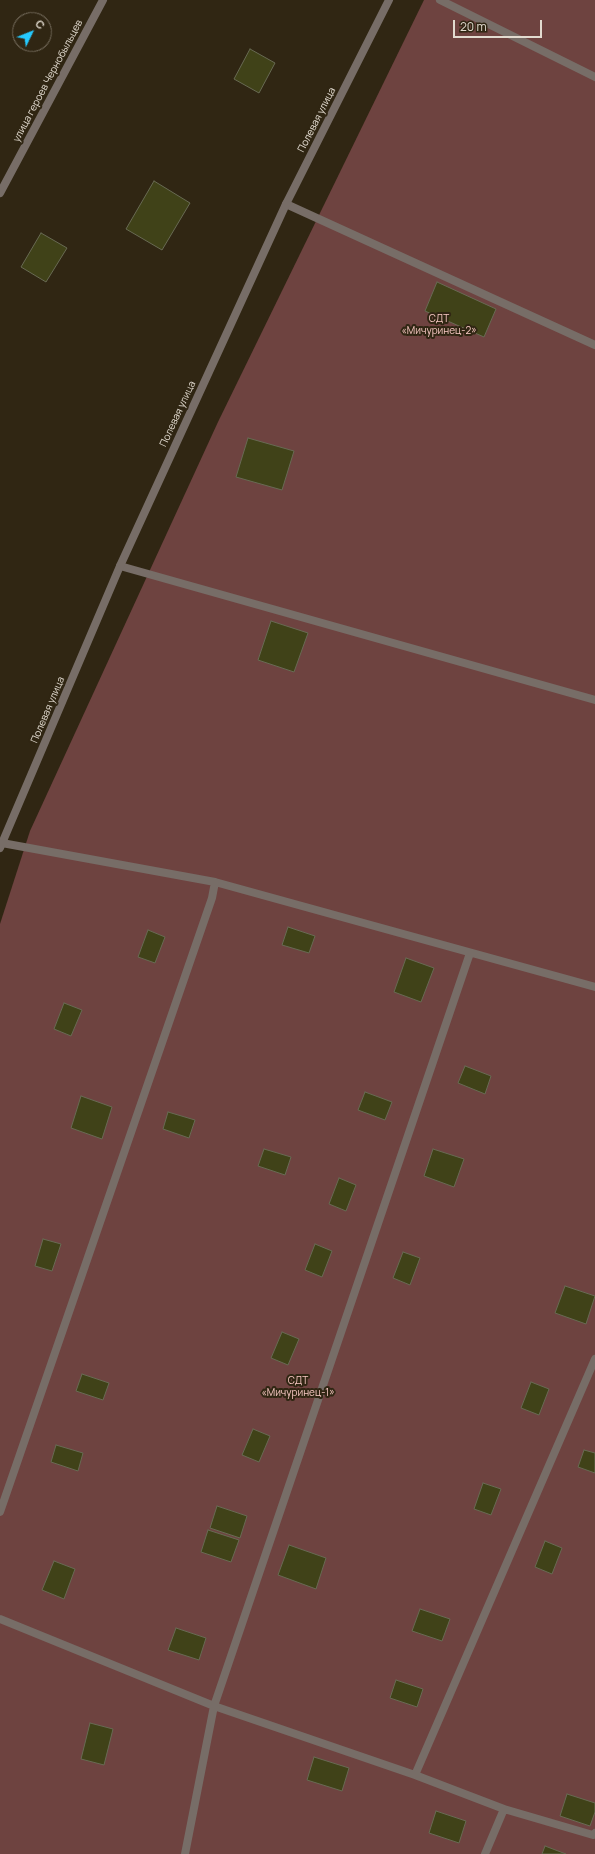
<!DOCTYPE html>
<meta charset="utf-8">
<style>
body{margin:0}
#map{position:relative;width:595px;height:1854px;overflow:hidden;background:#302613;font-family:Manrope,sans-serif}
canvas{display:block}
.north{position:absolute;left:12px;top:12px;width:40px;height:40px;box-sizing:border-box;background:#302613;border:1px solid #776e5f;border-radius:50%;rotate:47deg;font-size:11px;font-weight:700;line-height:16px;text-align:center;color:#e2dbd0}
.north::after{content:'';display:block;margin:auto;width:14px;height:18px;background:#25c9fe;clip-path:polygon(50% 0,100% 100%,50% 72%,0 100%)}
.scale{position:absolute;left:453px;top:20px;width:89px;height:18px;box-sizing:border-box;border:2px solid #e2dbd0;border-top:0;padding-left:5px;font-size:12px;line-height:14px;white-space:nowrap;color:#e2dbd0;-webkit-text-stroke:3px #302613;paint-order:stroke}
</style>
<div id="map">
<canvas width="595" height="1854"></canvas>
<div class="north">С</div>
<div class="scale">20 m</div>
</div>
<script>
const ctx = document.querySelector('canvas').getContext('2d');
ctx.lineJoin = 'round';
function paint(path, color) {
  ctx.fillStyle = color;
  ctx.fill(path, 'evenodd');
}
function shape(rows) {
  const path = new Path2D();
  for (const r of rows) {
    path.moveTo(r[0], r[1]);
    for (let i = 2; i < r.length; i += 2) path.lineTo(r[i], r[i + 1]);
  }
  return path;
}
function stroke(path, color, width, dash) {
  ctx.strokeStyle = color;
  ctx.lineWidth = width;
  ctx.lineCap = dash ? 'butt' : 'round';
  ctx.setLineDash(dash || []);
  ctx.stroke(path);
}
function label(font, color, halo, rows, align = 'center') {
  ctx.font = font + ' Manrope,sans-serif';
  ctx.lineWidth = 4;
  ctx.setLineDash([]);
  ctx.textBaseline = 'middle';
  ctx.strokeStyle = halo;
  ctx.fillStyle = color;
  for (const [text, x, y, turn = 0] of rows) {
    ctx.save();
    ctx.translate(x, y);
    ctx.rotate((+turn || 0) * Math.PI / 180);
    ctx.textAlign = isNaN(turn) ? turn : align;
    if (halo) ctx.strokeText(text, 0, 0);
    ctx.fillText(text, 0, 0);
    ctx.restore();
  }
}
paint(shape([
 [424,0,595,0,595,1854,0,1854,0,924,30,831,218,422]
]), '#6e4340');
const building = shape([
 [250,49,275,63,259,93,234,79,250,49],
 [154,181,190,203,162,250,126,229,154,181],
 [41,233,67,248,46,282,21,267,41,233],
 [437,282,496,309,484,337,425,311,437,282],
 [248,438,294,451,282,490,236,477,248,438],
 [271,621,308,633,294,672,258,660,271,621],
 [288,927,315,936,309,953,282,945,288,927],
 [148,930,165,937,155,963,138,957,148,930],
 [406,958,434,968,421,1002,394,992,406,958],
 [64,1003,82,1010,71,1036,54,1029,64,1003],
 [465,1066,491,1076,485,1094,458,1083,465,1066],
 [365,1092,392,1102,385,1120,358,1110,365,1092],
 [81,1096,112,1107,102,1139,71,1128,81,1096],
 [168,1112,195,1120,189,1138,163,1129,168,1112],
 [264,1149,291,1157,285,1175,258,1166,264,1149],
 [433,1149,464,1159,454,1187,424,1176,433,1149],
 [339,1178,356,1185,346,1211,329,1204,339,1178],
 [43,1239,61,1244,52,1271,35,1266,43,1239],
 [315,1244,332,1251,322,1277,305,1270,315,1244],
 [403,1252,420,1258,410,1285,393,1278,403,1252],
 [565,1286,595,1296,586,1324,555,1313,565,1286],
 [282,1332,299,1339,288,1365,271,1358,282,1332],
 [82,1374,109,1383,103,1400,76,1391,82,1374],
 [531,1382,549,1389,539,1415,521,1408,531,1382],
 [253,1429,270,1436,259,1462,242,1455,253,1429],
 [56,1445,83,1453,78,1471,51,1462,56,1445],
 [584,1450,595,1453,595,1473,578,1467,584,1450],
 [483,1483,501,1489,491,1515,474,1509,483,1483],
 [217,1506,247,1516,240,1538,210,1528,217,1506],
 [208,1530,239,1540,231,1562,201,1552,208,1530],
 [545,1541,562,1548,552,1574,535,1567,545,1541],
 [289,1545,326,1558,316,1589,278,1575,289,1545],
 [54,1561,75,1569,64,1599,42,1590,54,1561],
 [420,1609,450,1619,442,1641,412,1631,420,1609],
 [176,1628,206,1638,199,1660,168,1650,176,1628],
 [396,1680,423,1689,417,1707,390,1698,396,1680],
 [90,1723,113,1729,104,1765,81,1759,90,1723],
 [314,1757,349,1768,342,1791,307,1780,314,1757],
 [567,1794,595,1803,595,1812,590,1826,560,1816,567,1794],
 [436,1811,466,1821,459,1843,429,1833,436,1811],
 [545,1846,566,1854,542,1854,545,1846]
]);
paint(building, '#404218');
stroke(building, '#686a53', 1);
stroke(shape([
 [440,0,595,77],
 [286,204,595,345],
 [120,566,595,700],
 [2,843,215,882,595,987],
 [0,1512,212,898,215,882],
 [0,1619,214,1706,415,1775,504,1809,593,1835,595,1833],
 [415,1775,595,1359],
 [185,1854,214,1706,470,953],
 [485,1854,504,1809]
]), '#776d67', 8);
stroke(shape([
 [0,193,103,0],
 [0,848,120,566,286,204,389,0]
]), '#776d67', 8);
label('10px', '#e2dbd0', '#302613', [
 ["улица героев Чернобыльцев",48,81,-62],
 ["Полевая улица",317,120,-63],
 ["Полевая улица",178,414,-65],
 ["Полевая улица",48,710,-67]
]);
label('10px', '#f8c9c4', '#302613', [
 ["СДТ",439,319],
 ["«Мичуринец-2»",439,331],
 ["СДТ",298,1381],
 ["«Мичуринец-1»",298,1393]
]);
</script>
